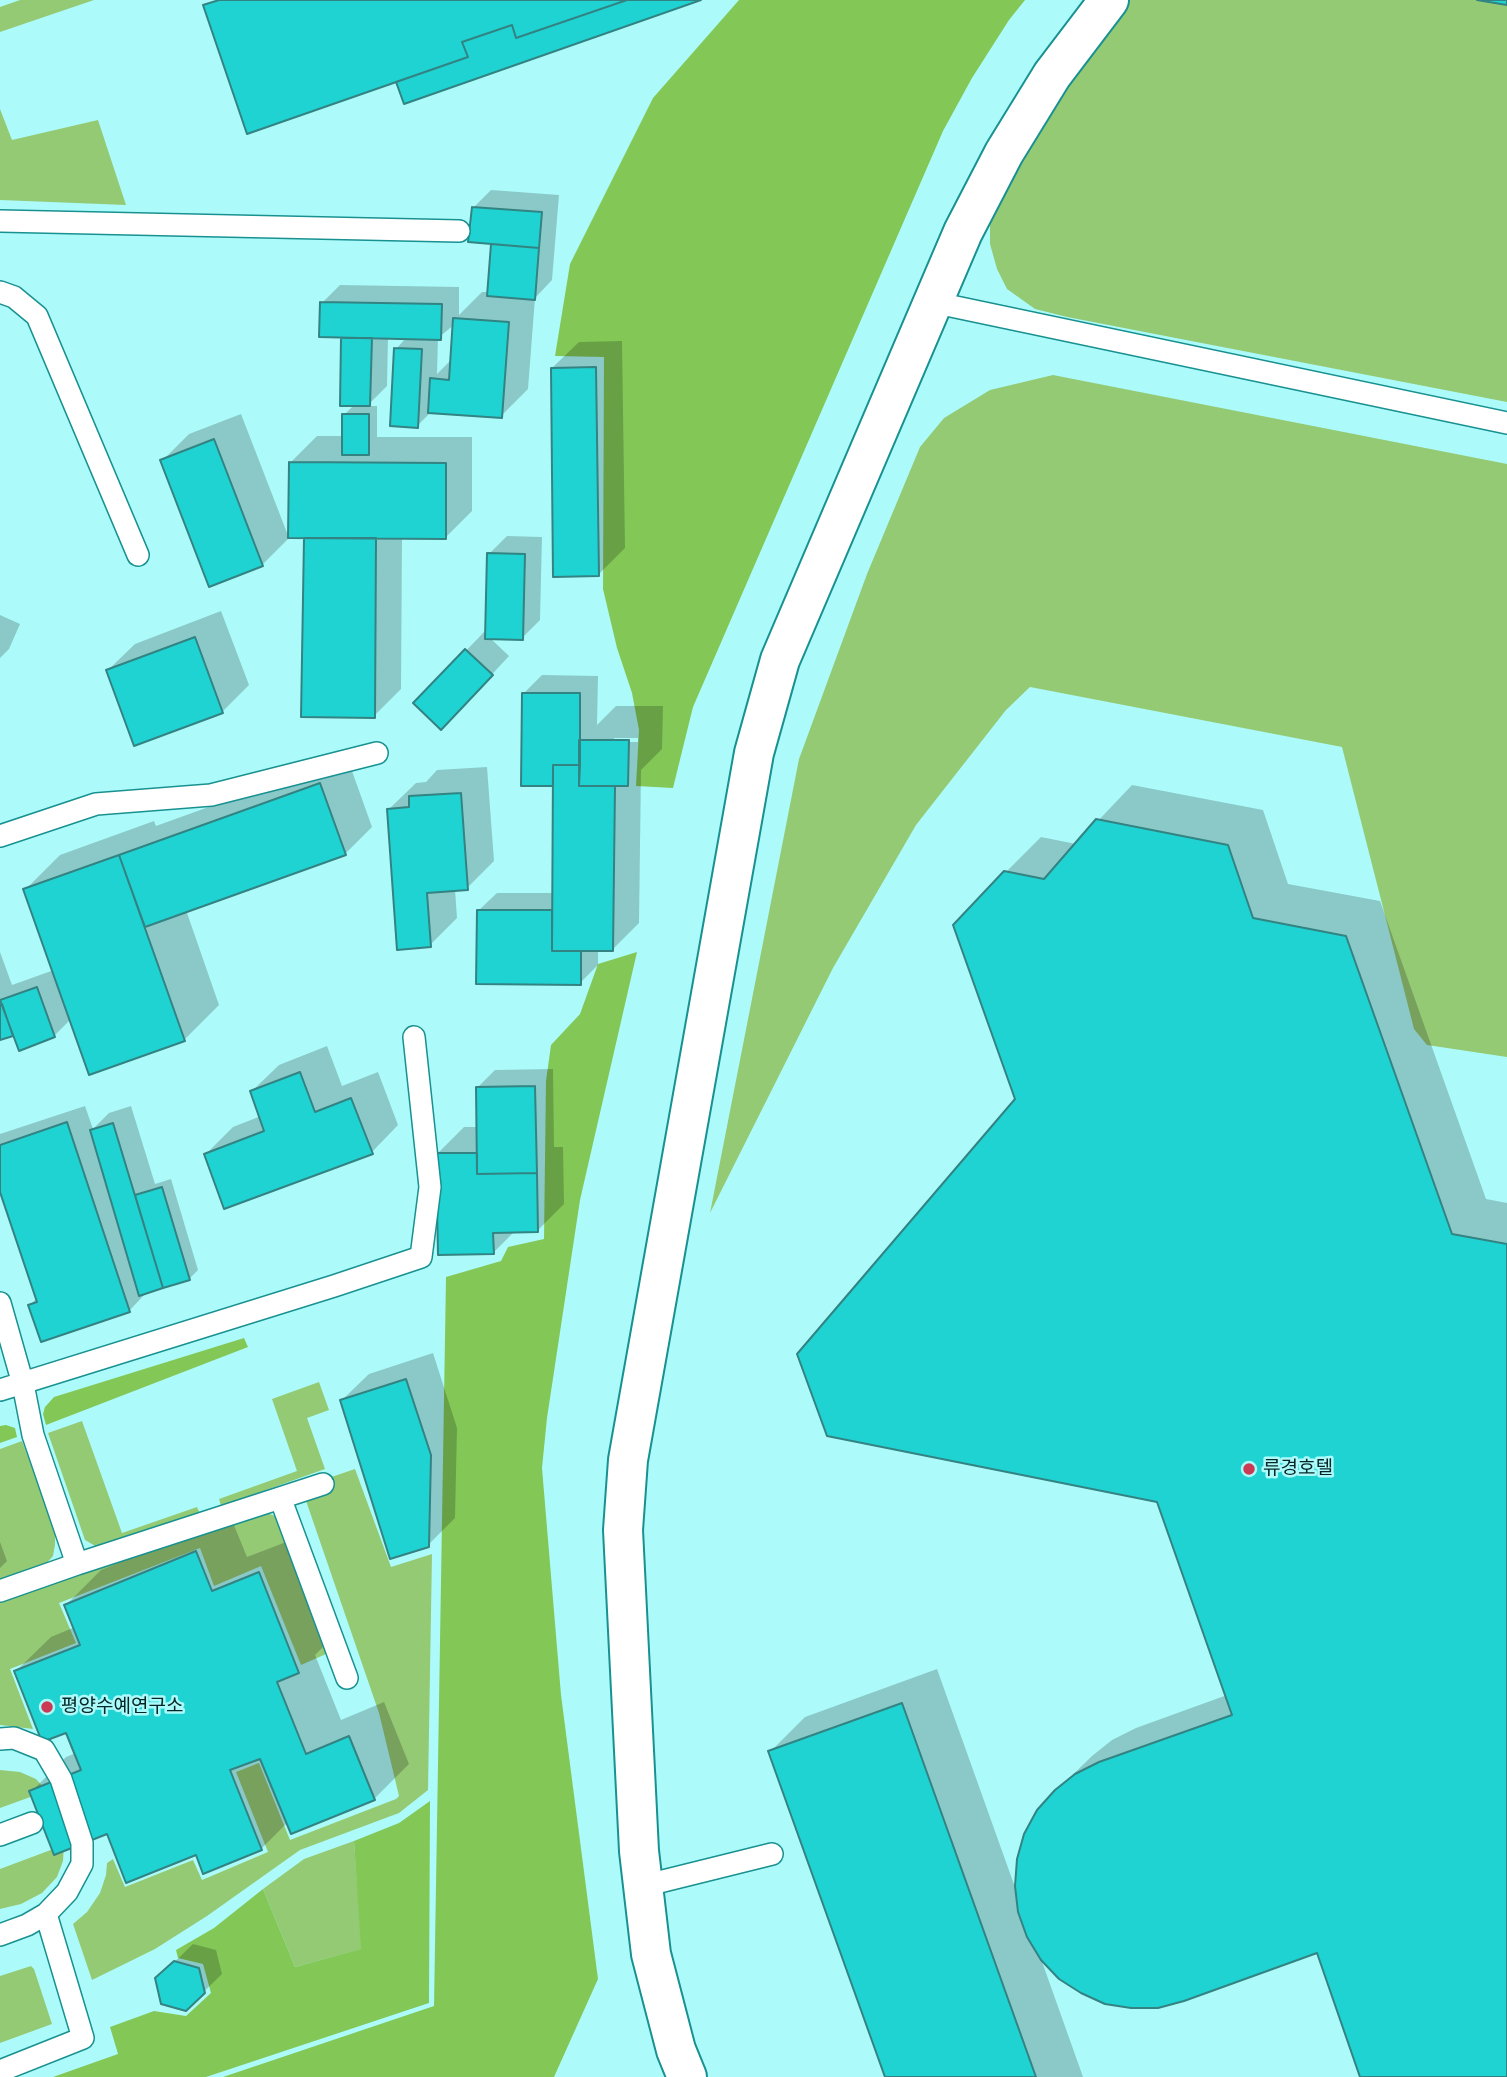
<!DOCTYPE html>
<meta charset="utf-8">
<style>
body{margin:0}
canvas{display:block;background:#acfbfa}
</style>
<canvas width="1507" height="2077"></canvas>
<script>
const ctx = document.querySelector('canvas').getContext('2d');
ctx.lineJoin = 'round';
function paint(path, color) {
  ctx.fillStyle = color;
  ctx.fill(path, 'evenodd');
}
function shape(rows) {
  const path = new Path2D();
  for (const r of rows) {
    path.moveTo(r[0], r[1]);
    for (let i = 2; i < r.length; i += 2) path.lineTo(r[i], r[i + 1]);
  }
  return path;
}
function stroke(path, color, width, dash) {
  ctx.strokeStyle = color;
  ctx.lineWidth = width;
  ctx.lineCap = dash ? 'butt' : 'round';
  ctx.setLineDash(dash || []);
  ctx.stroke(path);
}
function label(font, color, halo, rows, align = 'center') {
  ctx.font = font + ' "Varela Round","Noto Sans KR",sans-serif';
  ctx.lineWidth = 5;
  ctx.setLineDash([]);
  ctx.textBaseline = 'middle';
  ctx.strokeStyle = halo;
  ctx.fillStyle = color;
  for (const [text, x, y, turn = 0] of rows) {
    ctx.save();
    ctx.translate(x, y);
    ctx.rotate((+turn || 0) * Math.PI / 180);
    ctx.textAlign = isNaN(turn) ? turn : align;
    if (halo) ctx.strokeText(text, 0, 0);
    ctx.fillText(text, 0, 0);
    ctx.restore();
  }
}
paint(shape([
 [20,0,94,0,0,32,0,7],
 [1130,0,1507,0,1507,402,1067,317,1035,309,1007,289,997,269,990,244,990,219,1017,159,1124,4],
 [0,109,12,140,98,120,126,205,0,200],
 [1053,375,1507,464,1507,1057,1427,1045,1414,1029,1342,747,1030,687,1006,710,916,825,833,968,710,1213,799,759,867,574,920,447,944,418,990,390],
 [319,1382,329,1410,307,1418,325,1469,221,1506,219,1499,297,1471,272,1399],
 [82,1421,122,1533,197,1507,200,1514,97,1547,85,1540,48,1433],
 [22,1441,55,1528,55,1545,53,1556,44,1566,0,1582,0,1449],
 [355,1469,391,1567,432,1554,428,1790,399,1813,300,1850,207,1916,155,1949,92,1980,73,1924,87,1912,100,1893,106,1875,107,1863,113,1859,125,1887,193,1860,202,1880,268,1852,236,1772,259,1763,290,1840,396,1799,399,1796,379,1713,304,1495,308,1485],
 [264,1512,278,1517,326,1654,301,1665,261,1566,214,1586,200,1548,59,1603,76,1643,10,1669,33,1729,0,1725,0,1601],
 [0,1770,20,1772,36,1779,47,1791,0,1808],
 [354,1841,362,1949,295,1967,263,1889,304,1859],
 [64,1845,63,1861,57,1877,42,1893,21,1904,0,1909,0,1869],
 [31,1966,34,1969,52,2024,0,2043,0,1976]
]), '#95ca75');
paint(shape([
 [739,0,1025,0,1009,20,972,78,943,131,693,707,673,788,636,786,639,730,632,693,617,648,603,589,604,357,555,356,570,264,653,98],
 [637,952,580,1200,547,1418,542,1468,561,1695,598,1979,554,2077,223,2077,434,2006,446,1277,501,1261,508,1247,544,1239,546,1081,551,1045,580,1014,598,964],
 [244,1338,248,1347,46,1425,43,1414,45,1407,54,1397],
 [6,1425,15,1428,17,1437,0,1443,0,1426],
 [430,1801,429,2003,206,2077,53,2077,118,2054,110,2027,154,2011,186,2016,211,1993,203,1964,178,1958,176,1950,214,1928,263,1889,295,1967,361,1949,354,1841,399,1823]
]), '#83c857');
paint(shape([
 [491,190,559,195,552,280,535,298,528,389,501,416,432,411,417,426,396,349,407,337,388,337,387,386,367,406,377,406,377,437,472,437,472,511,445,538,402,537,401,689,374,716,305,537,290,463,317,436,344,436,344,415,355,404,342,404,343,336,322,303,340,285,459,287,459,315,482,292,489,292,493,242,473,208],
 [455,324,452,359,437,374,438,338],
 [622,341,625,548,598,575,552,368,579,342],
 [241,414,289,538,262,565,162,461,189,434],
 [507,536,542,537,540,620,522,638,489,637,509,656,459,710,416,703,484,632,487,635,489,554],
 [221,611,249,685,222,712,108,670,135,644],
 [0,615,20,624,9,649,0,658],
 [542,675,598,676,597,725,616,706,663,706,662,749,641,770,639,923,613,949,598,949,598,965,580,983,479,910,497,893,554,893,555,785,524,693],
 [614,738,638,738,638,742,614,742],
 [347,757,372,827,345,854,186,910,219,1005,184,1040,71,1019,54,1036,14,1032,0,1039,0,952,12,985,54,970,25,890,60,855,154,821,156,826],
 [487,767,494,861,467,888,455,889,457,918,430,945,389,809,416,783,426,782,437,770],
 [1132,785,1263,810,1288,884,1380,901,1486,1199,1507,1203,1507,2077,1362,2077,1318,1951,1040,1956,1083,2077,887,2077,770,1752,805,1717,937,1669,1016,1890,1056,1791,1092,1756,1112,1740,1136,1728,1227,1695,1017,1099,1005,873,1041,837,1076,844],
 [327,1046,342,1086,378,1072,398,1125,372,1152,206,1154,233,1127,261,1116,252,1091,279,1065],
 [553,1069,554,1147,563,1147,564,1204,538,1230,515,1231,493,1253,437,1154,464,1127,478,1127,477,1088,495,1070],
 [85,1106,93,1129,109,1113,131,1106,155,1184,171,1179,198,1270,189,1279,147,1292,129,1311,30,1305,37,1298,0,1186,0,1134],
 [433,1353,457,1428,455,1518,428,1545,342,1400,369,1374],
 [231,1518,247,1557,294,1539,333,1637,315,1655,341,1720,384,1702,409,1764,374,1799,288,1822,261,1849,108,1831,31,1792,66,1757,76,1753,67,1730,16,1671,51,1637,75,1627,66,1605,101,1570],
 [0,1542,7,1561,0,1568],
 [193,1944,216,1950,222,1974,186,2009,157,1979]
]), '#0003');
const building = shape([
 [219,0,627,0,516,38,512,25,462,42,468,57,247,134,203,5,219,0],
 [627,0,701,0,404,104,396,82,468,57,462,42,512,25,516,38,627,0],
 [1477,0,1507,0,1507,5,1477,0],
 [472,207,542,212,539,248,468,242,472,207],
 [491,244,539,248,535,300,487,296,491,244],
 [320,302,442,304,441,340,319,337,320,302],
 [453,318,509,322,502,418,428,413,430,378,449,380,453,318],
 [341,338,372,338,370,406,340,406,341,338],
 [394,348,422,349,418,428,390,426,394,348],
 [596,367,599,576,553,577,551,368,596,367],
 [342,414,369,414,369,455,342,455,342,414],
 [214,439,263,566,209,587,160,460,214,439],
 [289,462,446,463,446,539,288,538,289,462],
 [304,538,376,538,375,718,301,717,304,538],
 [487,553,525,554,523,640,485,639,487,553],
 [195,637,223,713,134,746,106,670,195,637],
 [465,649,493,675,441,730,413,703,465,649],
 [522,693,580,693,580,765,553,765,553,786,521,786,522,693],
 [579,740,629,740,628,786,579,786,579,740],
 [553,765,580,765,579,786,615,786,613,951,552,951,553,765],
 [320,783,346,855,145,927,119,855,320,783],
 [461,793,468,890,427,893,431,947,397,950,387,809,409,807,409,796,461,793],
 [1096,819,1228,845,1253,918,1346,936,1452,1234,1507,1244,1507,2077,1360,2077,1317,1953,1184,2001,1158,2008,1131,2008,1105,2004,1081,1993,1059,1979,1041,1960,1027,1937,1018,1912,1015,1886,1017,1859,1024,1834,1037,1810,1055,1790,1075,1774,1099,1762,1232,1715,1157,1502,827,1436,797,1354,1015,1099,953,925,1004,871,1044,879,1096,819],
 [119,855,185,1041,89,1075,23,889,119,855],
 [477,910,552,910,552,951,581,951,581,985,476,984,477,910],
 [37,987,55,1037,19,1051,0,1000,37,987],
 [2,1004,13,1036,0,1040,0,1005,2,1004],
 [300,1072,315,1112,351,1098,373,1154,224,1209,204,1154,264,1131,250,1091,300,1072],
 [535,1086,537,1173,477,1174,476,1087,535,1086],
 [67,1122,130,1312,41,1342,28,1305,37,1302,0,1192,0,1145,67,1122],
 [113,1123,163,1288,139,1296,90,1130,113,1123],
 [436,1153,477,1153,477,1174,537,1173,538,1232,493,1233,494,1254,438,1255,436,1153],
 [162,1187,190,1280,163,1288,135,1195,162,1187],
 [406,1379,431,1455,429,1547,390,1559,340,1400,406,1379],
 [196,1551,212,1591,259,1572,299,1673,277,1682,306,1754,349,1736,375,1800,291,1834,260,1759,230,1770,262,1850,203,1874,196,1855,126,1883,107,1834,54,1855,29,1791,81,1770,66,1733,42,1742,14,1671,80,1645,64,1605,196,1551],
 [902,1703,1036,2077,885,2077,768,1751,902,1703],
 [174,1961,199,1968,205,1993,186,2011,161,2004,155,1978,174,1961]
]);
paint(building, '#20d3d3');
stroke(building, '#328382', 2);
const service = shape([
 [0,221,459,231],
 [0,292,14,297,37,316,138,555],
 [932,302,1507,423],
 [0,836,96,804,211,795,377,753],
 [0,1303,23,1384,33,1435,77,1564],
 [0,1390,334,1286,421,1257,430,1187,414,1037],
 [281,1500,347,1678],
 [0,1591,77,1564,323,1484],
 [0,1739,14,1738,44,1750,61,1779,82,1843,82,1864,67,1892,46,1914,27,1925,0,1935],
 [0,1835,32,1823],
 [643,1886,772,1854],
 [0,2071,83,2038,46,1914]
]);
const tertiary = shape([
 [687,2077,676,2050,651,1954,639,1851,623,1530,628,1460,754,753,780,660,963,232,1004,153,1052,75,1109,0]
]);
stroke(service, '#199191', 24);
stroke(tertiary, '#199191', 42);
stroke(service, '#fff', 21);
stroke(tertiary, '#fff', 38);
for (const [x, y, r, color] of [
 [1249,1469,7,"#ca3a54"],
 [47,1707,7,"#ca3a54"]
]) {
  const dot = new Path2D();
  dot.arc(x, y, r, 0, 2 * Math.PI);
  ctx.fillStyle = color;
  ctx.fill(dot);
  stroke(dot, '#acfbfa', 2.5);
}
label('19px', '#042626', '#acfbfa', [
 ["류경호텔",1263,1469],
 ["평양수예연구소",61,1707]
], 'left');
</script>
